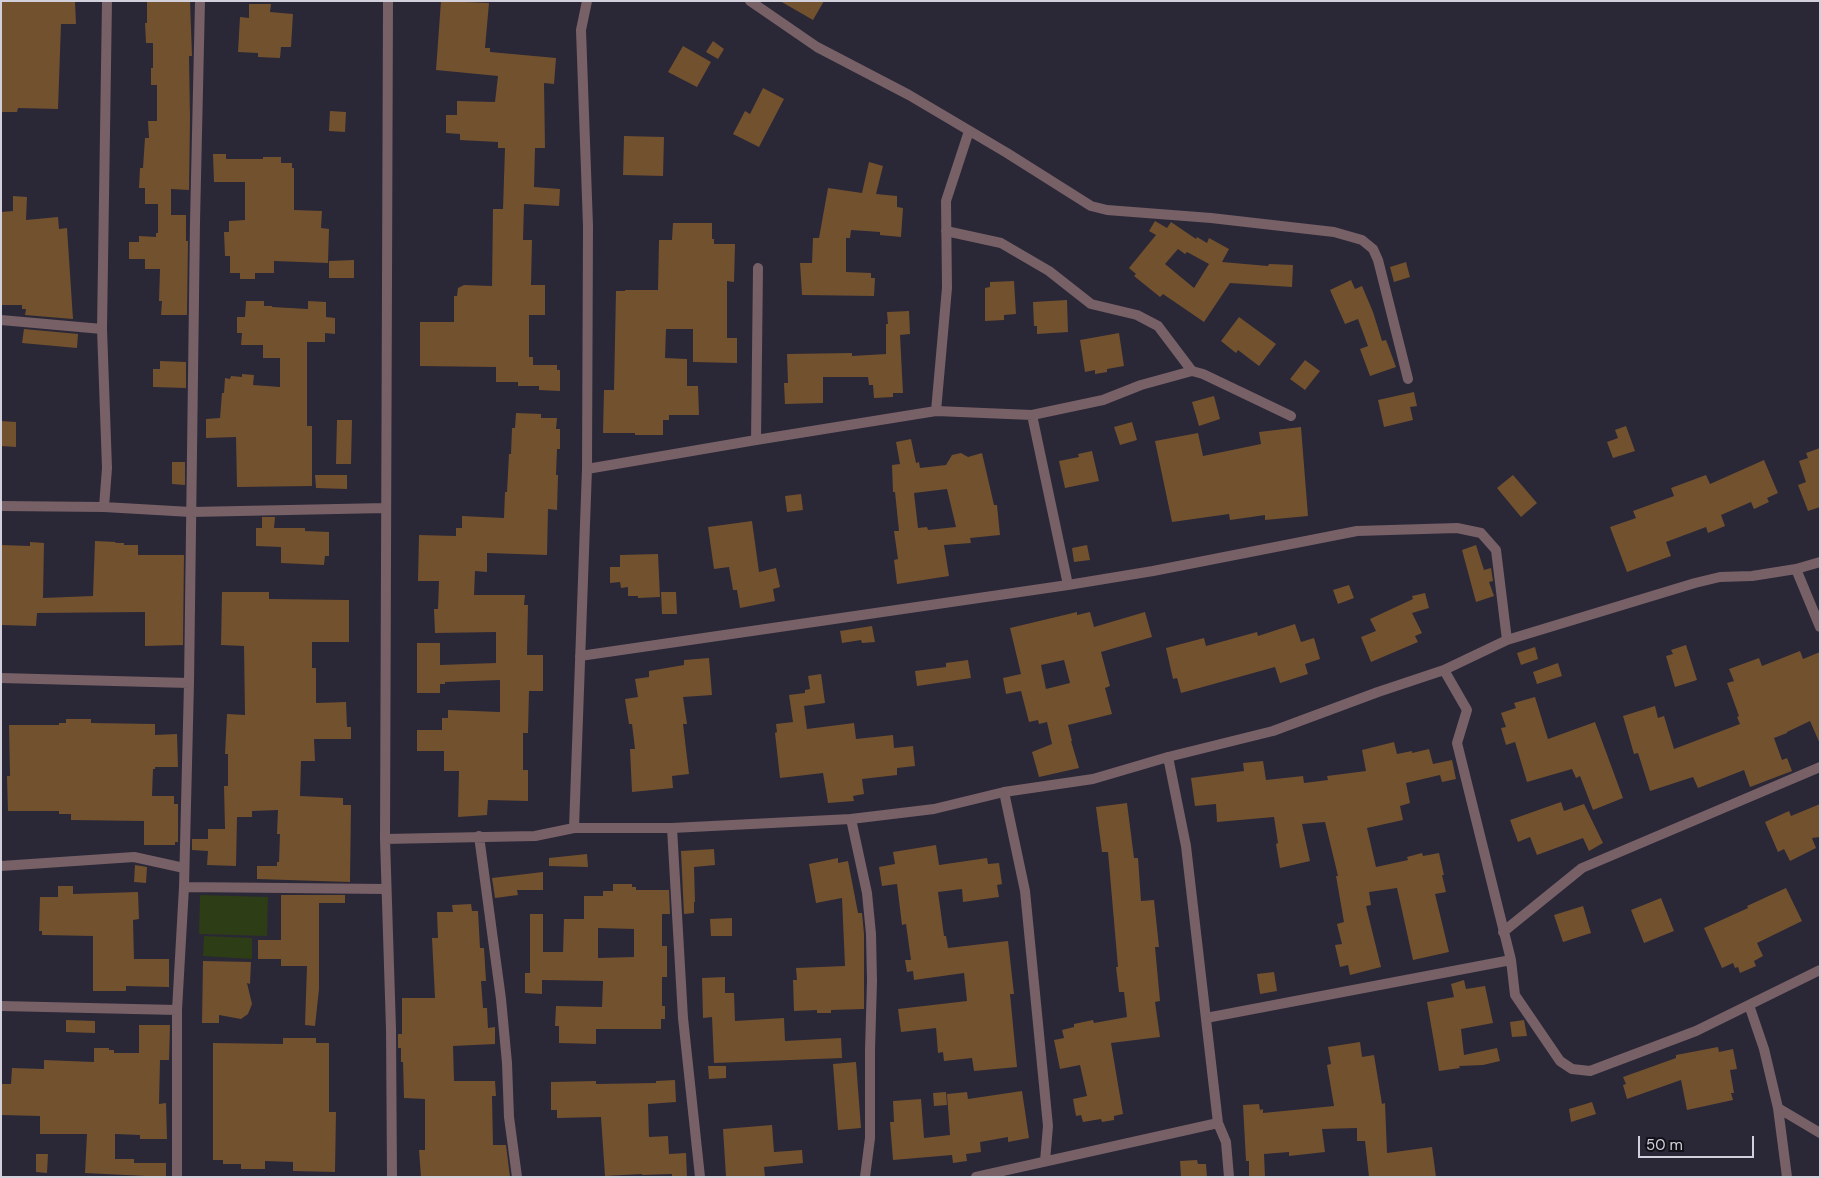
<!DOCTYPE html>
<style>
body{margin:0}
#map{position:relative;width:1821px;height:1178px;overflow:hidden;background:#2a2737;font-family:"DM Sans",sans-serif}
canvas{display:block}
.frame{position:absolute;inset:0;border:2px solid #d2d0da;pointer-events:none}
.scale{position:absolute;left:1638px;top:1136px;width:116px;height:22px;box-sizing:border-box;border:2px solid #d2d0da;border-top:0;padding-left:6px;font-size:15px;line-height:18px;white-space:nowrap;color:#d2d0da;-webkit-text-stroke:4px #131118;paint-order:stroke}
</style>
<div id="map">
<canvas width="1821" height="1178"></canvas>
<div class="frame"></div>
<div class="scale">50 m</div>
</div>
<script>
const ctx = document.querySelector('canvas').getContext('2d');
ctx.lineJoin = 'round';
function paint(path, color) {
  ctx.fillStyle = color;
  ctx.fill(path, 'evenodd');
}
function shape(rows) {
  const path = new Path2D();
  for (const r of rows) {
    path.moveTo(r[0], r[1]);
    for (let i = 2; i < r.length; i += 2) path.lineTo(r[i], r[i + 1]);
  }
  return path;
}
function stroke(path, color, width, dash) {
  ctx.strokeStyle = color;
  ctx.lineWidth = width;
  ctx.lineCap = dash ? 'butt' : 'round';
  ctx.setLineDash(dash || []);
  ctx.stroke(path);
}
paint(shape([
 [200,895,268,897,267,936,199,934],
 [204,936,252,938,252,959,203,956]
]), '#2d3d16');
paint(shape([
 [1,1,75,1,76,24,61,24,58,109,18,108,17,112,1,112],
 [147,1,190,1,192,56,189,56,190,118,189,190,171,189,171,215,186,215,186,241,188,241,187,315,161,315,162,301,159,301,160,269,145,269,145,259,129,259,129,242,139,242,139,236,156,237,156,233,158,233,158,204,145,204,145,188,139,188,140,168,143,168,145,138,149,138,148,121,157,121,157,85,151,85,151,68,153,68,153,43,146,43,145,23,147,23],
 [441,1,489,3,485,48,490,48,490,52,556,58,554,84,544,83,545,148,535,148,534,187,560,189,559,206,524,204,523,240,532,240,531,285,545,285,545,315,529,315,529,357,533,357,533,365,557,365,557,370,560,370,560,391,539,390,539,386,518,386,518,382,496,382,496,367,420,366,420,322,454,322,454,296,457,296,458,288,464,285,492,286,493,209,503,209,505,148,498,148,498,142,460,140,460,134,446,133,446,115,457,115,457,101,495,102,498,76,436,70],
 [780,1,824,1,813,20],
 [249,4,271,4,270,12,293,14,291,47,281,47,280,58,258,57,258,53,238,52,240,17,249,18],
 [713,41,724,49,718,59,706,52],
 [683,46,711,62,697,87,668,72],
 [763,88,784,99,759,147,733,134,745,111,750,114],
 [330,111,346,112,345,132,329,131],
 [624,136,664,137,663,176,623,175],
 [213,154,226,154,226,159,263,159,263,157,281,157,281,163,292,163,292,168,294,168,294,210,322,211,321,228,329,229,328,263,274,261,274,273,255,273,255,279,240,279,240,273,230,273,230,256,225,256,224,232,229,232,229,221,245,220,245,182,214,182],
 [869,162,883,166,876,194,897,196,897,207,903,208,901,237,880,235,880,232,851,230,850,238,846,238,846,272,871,273,871,278,875,278,874,296,802,295,800,263,812,263,813,238,819,238,828,188,862,193],
 [13,196,27,197,26,220,58,217,59,229,67,228,73,319,25,315,26,309,22,309,22,305,1,305,1,212,13,211],
 [1155,221,1167,228,1171,222,1196,239,1197,237,1207,243,1209,238,1229,249,1222,262,1268,266,1269,264,1293,265,1292,287,1230,283,1204,322,1163,294,1160,297,1134,276,1136,274,1129,268,1156,235,1149,231],
 [1178,249,1185,254,1187,252,1209,264,1194,288,1165,264],
 [673,223,712,223,712,239,714,239,714,244,735,244,734,282,727,281,727,338,737,338,737,363,693,362,693,329,666,329,665,358,687,359,687,386,698,386,699,415,669,415,669,420,663,420,663,435,635,435,635,433,603,433,604,390,614,390,616,291,625,291,625,290,658,290,659,240,672,240],
 [354,260,354,278,329,278,329,261],
 [1406,262,1410,277,1394,282,1390,267],
 [1351,280,1355,289,1362,286,1373,312,1382,341,1386,340,1396,367,1370,376,1360,349,1368,346,1358,319,1345,324,1330,290],
 [1014,281,1016,314,1004,315,1004,320,985,321,985,288,990,287,990,282],
 [1067,300,1068,332,1037,334,1037,326,1034,326,1033,302],
 [246,301,264,301,264,306,272,306,272,307,308,309,308,301,326,302,326,317,335,318,335,334,325,333,325,342,307,342,307,426,312,426,312,486,237,487,236,437,206,438,206,419,220,418,222,393,224,393,225,378,230,379,231,376,242,377,242,374,254,375,253,385,280,387,280,358,263,358,263,345,241,345,242,333,237,333,237,317,245,317],
 [909,311,910,334,900,335,903,393,893,393,893,397,874,398,873,385,869,385,868,377,823,377,823,403,785,404,784,383,788,383,787,354,852,353,852,356,886,354,886,324,888,324,887,312],
 [1239,317,1276,344,1259,366,1238,350,1236,353,1221,341],
 [24,329,78,334,77,348,22,343],
 [1119,333,1124,366,1107,369,1107,372,1095,374,1095,370,1085,372,1080,340],
 [1305,360,1320,371,1305,390,1290,379],
 [160,361,186,362,186,388,153,387,153,369,160,369],
 [1414,392,1417,406,1410,407,1413,420,1384,427,1378,400],
 [1214,396,1220,419,1199,426,1192,402],
 [516,413,541,414,541,418,557,418,556,429,560,429,560,449,557,449,556,475,558,475,557,510,548,509,547,555,487,553,487,572,475,571,474,595,525,595,524,605,528,605,527,655,543,655,543,691,529,691,528,733,523,733,523,770,528,770,528,801,488,800,487,815,458,817,459,771,444,771,444,751,417,751,417,730,442,730,442,718,448,718,448,710,500,712,500,680,445,682,445,684,440,684,440,693,417,693,417,643,440,643,440,665,496,663,496,632,435,633,434,609,438,609,439,581,418,581,419,535,456,536,456,528,462,528,462,516,504,518,505,492,507,492,509,454,511,454,512,428,515,428],
 [337,420,352,420,351,464,336,464],
 [1,421,16,422,16,447,1,446],
 [1132,422,1137,440,1120,445,1114,427],
 [1626,426,1635,451,1613,458,1607,442,1618,438,1615,430],
 [1301,427,1308,516,1265,520,1265,515,1230,520,1229,514,1172,522,1155,441,1198,433,1203,456,1261,444,1259,432],
 [911,439,916,463,919,462,920,468,946,465,952,455,961,453,968,457,982,453,994,505,997,505,1000,535,970,538,971,543,944,545,949,576,897,584,894,560,898,559,894,531,899,531,895,492,893,492,892,465,900,464,896,442],
 [947,489,956,527,928,530,927,527,918,528,914,493],
 [1820,448,1820,507,1808,511,1798,485,1806,482,1799,461,1808,458,1806,453],
 [1092,451,1099,481,1065,488,1059,461,1079,457,1078,454],
 [1764,460,1778,493,1767,498,1769,502,1754,509,1751,502,1721,515,1725,526,1708,533,1706,527,1666,542,1671,556,1627,572,1610,527,1636,518,1633,511,1674,496,1671,488,1706,475,1710,484],
 [172,462,185,462,185,485,172,484],
 [315,475,347,475,347,489,316,488],
 [1513,475,1537,503,1521,517,1497,488],
 [801,494,803,510,787,512,785,496],
 [262,517,275,517,274,528,305,528,305,531,329,532,329,556,325,556,324,565,281,563,281,547,256,546,256,528,262,528],
 [752,521,759,572,776,568,780,587,773,589,775,601,740,608,737,590,733,590,729,567,714,569,708,527],
 [95,541,116,542,115,543,124,543,124,545,138,545,138,555,184,555,183,645,145,646,145,612,37,613,36,626,1,625,1,545,30,546,30,542,44,543,43,598,93,596],
 [1087,545,1090,560,1074,562,1072,548],
 [1476,545,1484,570,1491,568,1493,581,1489,582,1494,596,1476,602,1462,550],
 [658,554,660,597,638,598,638,596,628,596,628,587,621,588,620,582,610,583,610,567,620,567,620,555],
 [1349,585,1354,598,1338,604,1333,590],
 [222,592,269,592,269,599,349,600,349,642,312,642,312,668,316,668,316,703,346,702,347,727,351,727,351,739,314,739,315,761,301,761,300,796,343,798,343,805,351,805,350,882,257,879,257,866,277,866,277,862,279,862,280,834,277,834,278,810,252,811,252,817,237,817,236,866,207,865,208,851,192,850,192,839,208,839,208,829,225,829,224,786,228,786,228,754,225,754,227,714,245,715,244,646,221,645],
 [661,592,676,592,677,614,662,614],
 [1425,593,1429,608,1412,613,1422,633,1415,636,1418,642,1371,662,1361,637,1376,631,1370,619,1413,599,1412,596],
 [1077,612,1077,615,1090,612,1094,627,1145,612,1152,637,1101,652,1110,686,1105,688,1112,714,1068,725,1072,741,1071,741,1079,768,1039,777,1032,752,1052,744,1047,722,1039,724,1038,720,1029,722,1021,691,1006,694,1003,678,1021,674,1010,628],
 [1064,660,1070,683,1046,689,1041,665],
 [1295,624,1301,642,1314,638,1320,659,1305,664,1308,674,1280,683,1275,667,1181,693,1177,678,1173,679,1166,648,1204,638,1206,646,1257,632,1258,636],
 [872,626,875,642,862,643,861,640,842,643,840,631],
 [1686,645,1697,680,1675,687,1666,656,1673,654,1671,650],
 [1535,647,1538,659,1521,665,1517,653],
 [1800,651,1803,659,1820,652,1820,744,1810,721,1787,732,1787,733,1774,738,1782,760,1787,758,1792,771,1750,787,1744,770,1698,788,1693,777,1650,791,1638,753,1634,754,1623,716,1655,706,1658,718,1664,716,1674,749,1740,724,1737,717,1739,716,1727,683,1734,681,1729,669,1759,658,1762,666],
 [709,658,712,695,683,697,687,724,683,724,689,774,672,776,673,788,632,792,630,749,635,749,632,724,629,724,625,699,638,697,635,679,649,677,649,671,684,665,684,660],
 [968,660,971,678,917,686,915,671,946,667,946,663],
 [1558,663,1562,676,1537,684,1533,672],
 [821,674,825,703,804,706,807,729,854,723,856,739,893,735,894,748,913,746,915,766,897,768,897,775,862,779,864,794,853,796,854,801,828,803,823,773,780,778,775,733,777,732,776,724,793,722,789,695,805,693,805,690,810,689,808,676],
 [1535,697,1548,739,1595,722,1623,798,1593,810,1580,776,1576,778,1572,769,1527,782,1515,742,1506,745,1501,728,1506,727,1501,713,1516,708,1514,703],
 [66,719,91,719,91,723,155,724,155,735,177,734,178,767,155,767,155,769,153,769,152,796,174,796,174,804,178,804,178,842,175,842,175,845,144,845,144,821,71,820,71,814,59,814,59,811,8,811,7,776,10,776,9,725,59,725,59,723,66,723],
 [1394,742,1397,754,1412,751,1412,753,1429,749,1433,764,1452,760,1456,779,1442,782,1440,775,1406,783,1410,803,1400,806,1403,820,1367,828,1376,867,1408,860,1407,857,1422,853,1423,856,1439,853,1444,875,1442,875,1446,892,1435,894,1449,952,1413,960,1397,888,1369,892,1371,905,1366,906,1381,967,1350,975,1348,965,1340,967,1335,945,1342,944,1337,924,1344,922,1336,876,1338,876,1325,822,1302,824,1310,861,1280,868,1276,844,1278,843,1274,817,1217,822,1216,804,1195,806,1191,778,1244,771,1243,763,1263,761,1266,780,1303,776,1304,783,1328,780,1327,776,1366,771,1362,750],
 [1561,802,1564,811,1584,804,1603,843,1589,851,1583,838,1537,855,1530,837,1518,842,1510,820],
 [1127,803,1134,858,1138,858,1141,901,1154,900,1159,947,1155,947,1160,1001,1155,1002,1160,1037,1111,1043,1123,1114,1114,1116,1114,1120,1102,1122,1101,1119,1083,1122,1081,1115,1076,1116,1073,1099,1087,1096,1080,1065,1060,1069,1054,1040,1064,1038,1062,1030,1074,1027,1074,1024,1093,1020,1094,1023,1127,1017,1124,992,1119,992,1116,967,1118,967,1108,852,1102,852,1096,807],
 [1820,804,1820,837,1812,838,1816,848,1790,861,1784,849,1778,852,1765,822,1789,811,1791,816],
 [936,845,939,865,987,858,988,864,999,863,1002,884,997,885,999,897,963,902,962,889,938,892,944,936,946,936,948,948,1008,941,1014,994,1010,994,1017,1067,974,1071,972,1058,944,1061,943,1052,938,1053,936,1028,901,1032,898,1009,967,1001,964,973,914,980,913,971,907,972,905,960,911,960,906,924,902,925,897,884,882,886,879,867,895,864,893,852],
 [714,849,715,865,694,867,695,902,694,902,694,913,684,914,681,851],
 [587,854,588,867,549,866,549,858],
 [838,858,838,863,848,861,858,913,862,913,864,934,864,1009,831,1010,831,1013,817,1013,817,1010,794,1011,793,980,797,980,796,968,845,966,842,898,816,903,809,864],
 [135,865,147,867,146,883,134,882],
 [543,872,543,890,517,890,518,895,495,898,492,878],
 [613,884,632,884,632,887,636,887,636,890,669,890,670,914,662,914,662,946,667,946,667,977,662,977,662,1006,665,1006,665,1019,661,1019,661,1029,596,1029,596,1044,559,1043,559,1026,555,1026,556,1006,602,1007,603,981,542,980,542,994,525,993,525,973,530,973,530,914,543,914,543,952,563,952,564,919,584,919,584,896,603,896,603,891,613,891],
 [598,928,634,929,634,957,598,958],
 [58,886,73,886,73,894,138,892,139,919,133,920,134,959,169,959,169,987,126,986,126,991,93,991,93,936,42,935,42,931,39,931,40,897,58,897],
 [1786,888,1802,921,1757,943,1763,956,1754,961,1756,966,1740,973,1738,967,1735,968,1733,963,1722,968,1704,928,1748,908,1747,906],
 [281,895,345,895,345,903,319,903,319,989,315,1026,305,1025,307,966,281,966,281,959,258,959,258,940,281,940],
 [1661,898,1674,931,1644,943,1631,910],
 [471,904,472,911,478,911,480,948,484,948,486,981,481,981,483,1008,487,1008,488,1028,495,1027,495,1044,453,1046,454,1081,495,1081,496,1096,492,1096,493,1145,506,1145,510,1177,421,1177,419,1150,425,1150,425,1099,404,1098,403,1062,401,1062,401,1048,398,1048,398,1034,402,1034,402,998,435,998,432,938,438,938,437,912,453,912,452,905],
 [1583,906,1591,933,1563,942,1554,915],
 [732,918,732,936,711,936,710,919],
 [203,961,251,962,250,984,247,983,252,1004,248,1014,241,1019,219,1015,219,1023,202,1023],
 [1274,972,1277,991,1260,994,1257,974],
 [725,977,725,993,734,993,735,1021,784,1018,785,1041,841,1038,842,1058,714,1063,712,1017,703,1018,702,978],
 [1464,980,1466,989,1485,986,1493,1023,1461,1029,1464,1055,1497,1048,1500,1061,1483,1065,1459,1066,1460,1068,1439,1071,1427,1002,1454,997,1451,984],
 [66,1020,95,1021,95,1033,66,1032],
 [1524,1020,1527,1036,1512,1037,1510,1022],
 [139,1025,170,1025,169,1060,160,1060,159,1104,166,1103,167,1139,140,1139,140,1135,115,1134,115,1159,134,1159,134,1163,166,1163,166,1177,85,1173,87,1134,40,1134,40,1116,1,1115,1,1084,11,1084,12,1068,44,1069,44,1060,94,1062,94,1048,109,1048,109,1050,114,1050,114,1053,139,1053],
 [283,1038,316,1038,316,1043,329,1043,329,1112,336,1112,335,1172,293,1171,293,1162,265,1161,265,1169,241,1169,241,1164,223,1164,223,1160,213,1160,213,1043,283,1044],
 [1360,1042,1362,1057,1374,1055,1382,1104,1385,1103,1387,1153,1432,1147,1436,1177,1369,1177,1365,1141,1357,1141,1357,1128,1322,1129,1325,1152,1289,1156,1289,1152,1264,1154,1265,1177,1249,1177,1249,1161,1246,1161,1243,1105,1259,1104,1260,1110,1263,1109,1263,1113,1334,1106,1327,1065,1331,1064,1328,1047],
 [1718,1047,1719,1052,1733,1049,1737,1069,1730,1070,1734,1093,1731,1093,1733,1100,1687,1110,1681,1080,1627,1099,1623,1085,1626,1084,1623,1077,1676,1058,1676,1055],
 [856,1062,861,1128,838,1130,833,1064],
 [708,1066,726,1066,726,1078,709,1079],
 [675,1080,676,1102,648,1104,649,1137,668,1136,669,1154,686,1153,687,1177,672,1177,672,1174,642,1175,642,1174,605,1176,601,1117,557,1118,557,1110,551,1110,551,1082,596,1081,596,1084,656,1083,656,1081],
 [1022,1091,1029,1138,1008,1142,1008,1137,980,1142,981,1152,966,1154,967,1161,953,1163,952,1155,893,1160,890,1122,894,1122,893,1101,921,1099,924,1138,950,1135,947,1094,967,1092,968,1099],
 [946,1092,947,1105,934,1106,933,1093],
 [1592,1102,1596,1114,1571,1122,1569,1109],
 [772,1125,774,1152,802,1150,803,1163,764,1167,765,1177,726,1177,723,1129],
 [36,1154,48,1154,47,1173,36,1172],
 [1197,1160,1198,1164,1206,1164,1207,1177,1181,1177,1180,1161]
]), '#72512f');
stroke(shape([
 [388,1,385,839,391,1029,392,1177],
 [750,1,817,47,909,95,1007,153,1091,206,1107,210,1211,218,1334,232,1362,240,1373,249,1378,260,1408,379],
 [946,231,1001,243,1049,271,1091,304,1137,315,1158,326,1192,371],
 [1,320,102,329],
 [936,411,947,288,946,201,969,131],
 [1032,415,1068,585],
 [756,440,758,268],
 [587,469,756,440,936,411,1032,415,1103,400,1141,385,1192,371,1203,374,1291,416],
 [1,506,104,507,191,512,386,508],
 [104,507,107,468,102,329,107,1],
 [1796,569,1820,627],
 [580,656,1068,585,1153,571,1357,531,1457,528,1481,533,1496,550,1507,640],
 [1444,670,1467,710,1457,743,1511,960,1515,995,1560,1061,1572,1069,1590,1071,1696,1031,1820,970],
 [1,678,189,683],
 [1168,757,1186,846,1218,1123,1226,1142,1229,1177],
 [1004,792,1025,891,1048,1126,1045,1161],
 [851,819,867,893,871,934,872,981,870,1050,870,1138,865,1177],
 [574,828,587,469,588,226,581,30,587,1],
 [672,828,683,1018,700,1177],
 [479,836,501,999,507,1063,509,1117,517,1177],
 [385,839,535,836,574,828,672,828,851,819,934,809,1004,792,1093,779,1168,757,1273,731,1378,692,1444,670,1507,640,1695,583,1720,577,1752,576,1796,569,1820,562],
 [1,866,134,857,184,868],
 [184,887,385,889],
 [1503,932,1582,868,1820,767],
 [1749,1005,1764,1049,1778,1108,1787,1177],
 [1,1006,177,1010],
 [1206,1018,1511,960],
 [1778,1108,1820,1133],
 [177,1177,177,1010,184,887,189,683,195,222,200,1],
 [976,1177,1218,1123]
]), '#776066', 10);
</script>
